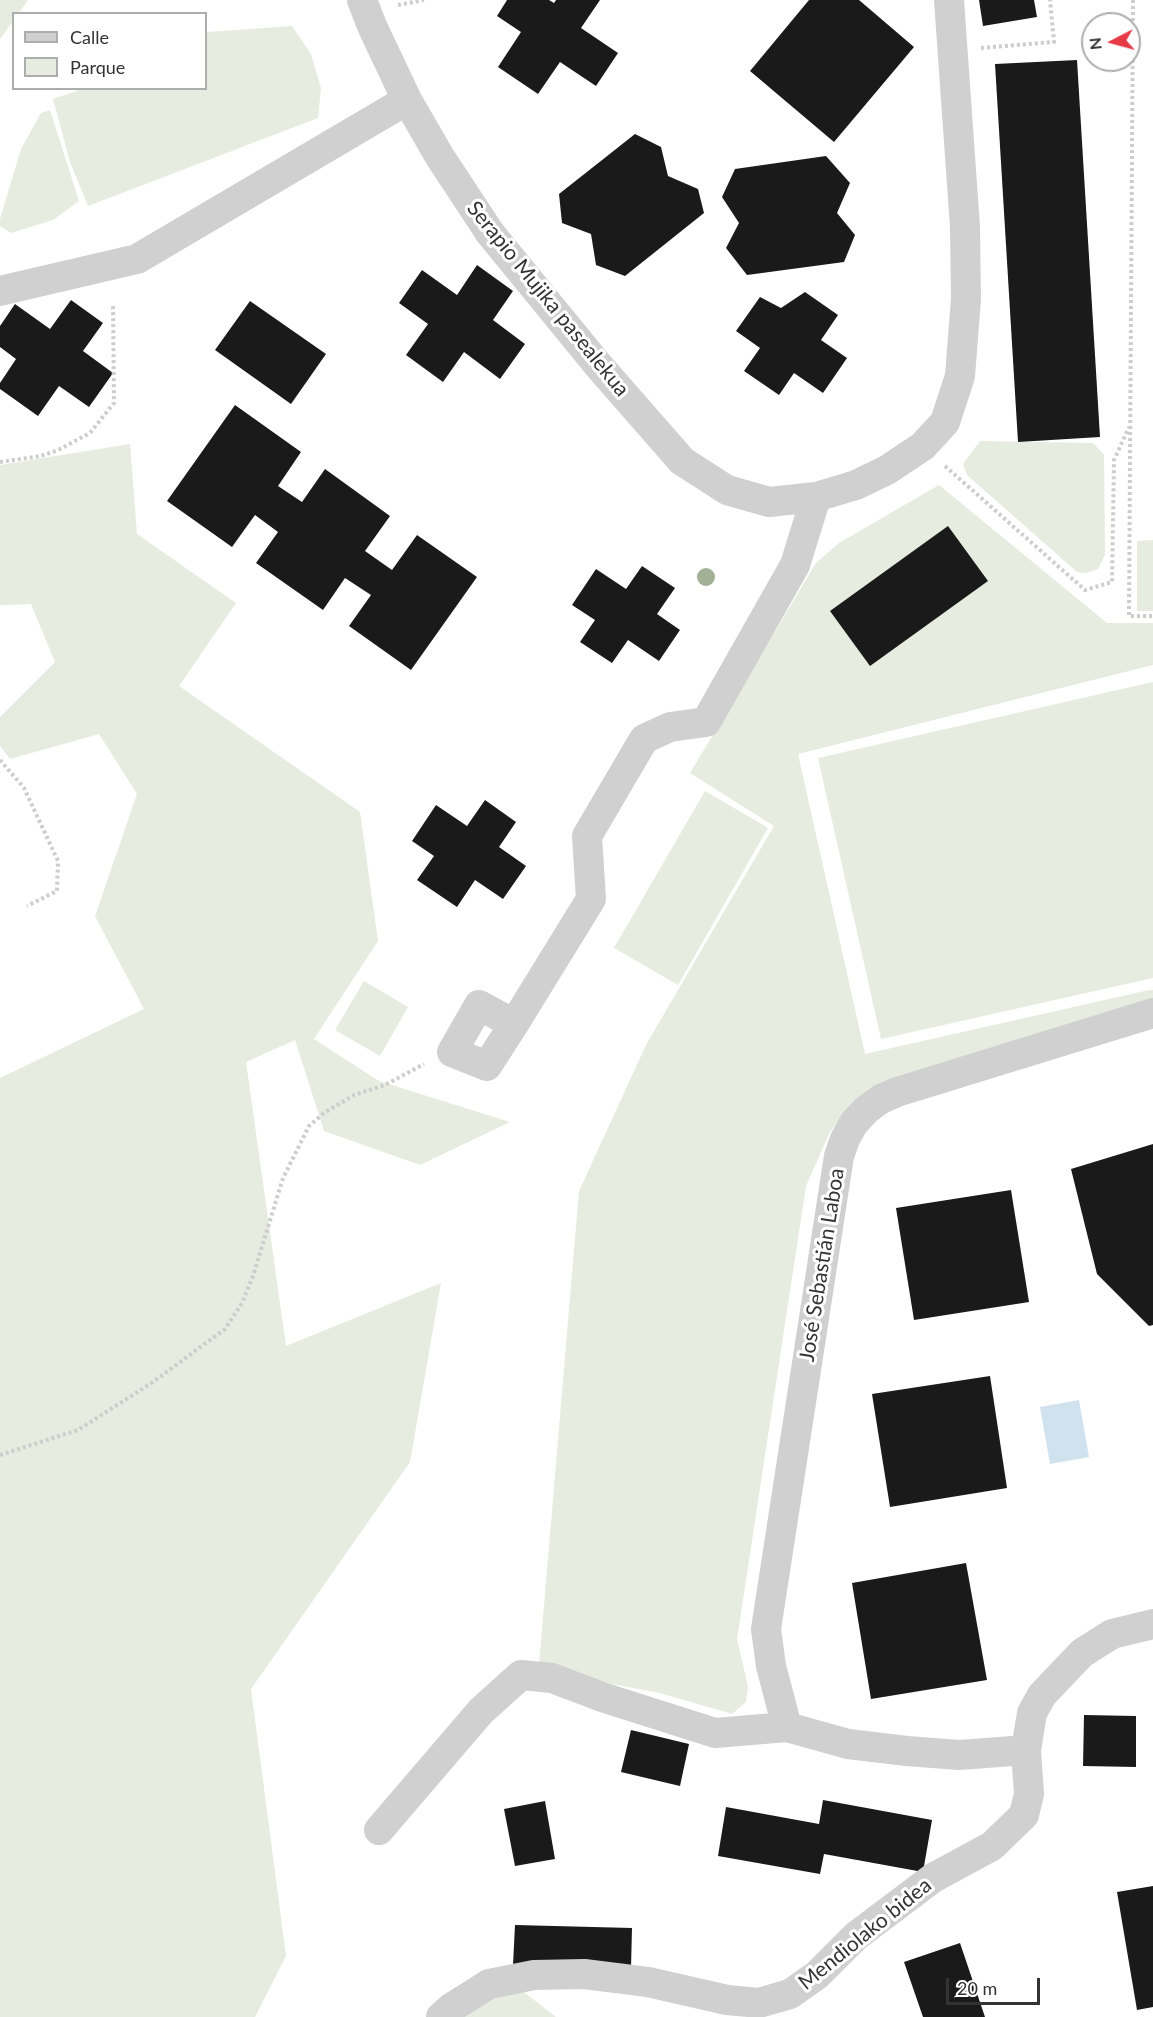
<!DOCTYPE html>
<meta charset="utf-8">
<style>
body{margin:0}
#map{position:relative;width:1153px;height:2017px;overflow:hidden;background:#fff;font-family:Lato,sans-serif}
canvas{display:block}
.legend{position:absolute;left:12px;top:12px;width:195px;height:78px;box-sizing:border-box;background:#fff;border:2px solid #adadad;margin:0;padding:8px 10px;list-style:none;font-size:18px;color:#333}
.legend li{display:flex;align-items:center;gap:12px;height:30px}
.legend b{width:30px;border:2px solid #adadad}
.north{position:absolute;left:1081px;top:12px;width:60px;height:60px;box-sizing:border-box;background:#fff;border:2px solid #adadad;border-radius:50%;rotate:264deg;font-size:16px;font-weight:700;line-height:24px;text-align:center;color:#333}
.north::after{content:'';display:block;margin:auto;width:21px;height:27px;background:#e63946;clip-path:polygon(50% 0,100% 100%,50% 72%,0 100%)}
.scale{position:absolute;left:946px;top:1978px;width:94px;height:27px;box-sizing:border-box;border:3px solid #333;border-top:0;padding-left:8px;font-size:18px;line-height:21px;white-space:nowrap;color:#333;-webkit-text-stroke:4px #fff;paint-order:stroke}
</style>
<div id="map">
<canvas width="1153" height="2017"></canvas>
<ul class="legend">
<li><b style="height:8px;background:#d0d0d0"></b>Calle</li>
<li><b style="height:16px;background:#e6ecdf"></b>Parque</li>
</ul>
<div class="north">N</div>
<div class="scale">20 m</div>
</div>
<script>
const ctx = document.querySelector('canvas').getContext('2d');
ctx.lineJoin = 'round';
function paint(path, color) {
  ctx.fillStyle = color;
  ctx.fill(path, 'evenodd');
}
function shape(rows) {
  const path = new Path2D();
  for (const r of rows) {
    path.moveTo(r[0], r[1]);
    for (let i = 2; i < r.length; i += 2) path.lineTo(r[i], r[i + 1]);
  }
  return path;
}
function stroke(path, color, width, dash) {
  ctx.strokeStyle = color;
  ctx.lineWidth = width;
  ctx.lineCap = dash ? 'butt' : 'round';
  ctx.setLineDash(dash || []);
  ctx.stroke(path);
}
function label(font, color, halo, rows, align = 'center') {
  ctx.font = font + ' Lato,sans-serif';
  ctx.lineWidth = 6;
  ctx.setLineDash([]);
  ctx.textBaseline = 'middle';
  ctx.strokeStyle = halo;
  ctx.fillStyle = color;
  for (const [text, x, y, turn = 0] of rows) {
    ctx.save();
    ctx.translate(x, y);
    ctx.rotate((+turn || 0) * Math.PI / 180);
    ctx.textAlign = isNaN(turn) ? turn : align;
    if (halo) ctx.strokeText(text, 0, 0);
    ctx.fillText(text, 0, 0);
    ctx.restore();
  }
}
paint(shape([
 [0,0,28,0,19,13,14,14,13,21,0,39],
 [292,26,311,54,321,88,318,118,88,206,70,162,53,99,82,89,206,88,207,32],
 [50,110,79,201,53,220,11,233,0,226,0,219,21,149,41,113],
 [980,441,1093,443,1104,455,1105,555,1098,569,1086,573,1077,572,967,475,963,464],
 [130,444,137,534,236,603,179,686,360,812,378,941,314,1039,379,1081,510,1122,420,1165,324,1131,295,1040,246,1062,286,1346,441,1283,410,1462,251,1689,286,1956,255,2017,0,2017,0,1078,144,1009,95,916,137,794,99,734,10,759,0,746,0,717,55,662,31,604,0,605,0,465],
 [939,485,1107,623,1153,623,1153,665,798,754,865,1054,1149,990,1153,990,1153,999,849,1107,830,1132,806,1186,737,1639,748,1687,746,1702,732,1714,660,1693,574,1677,539,1665,579,1191,647,1043,774,826,690,773,816,563,839,543],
 [1153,540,1153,611,1137,611,1137,541],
 [1153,682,1153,978,881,1039,818,758],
 [705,791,768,828,678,985,614,948],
 [364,981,408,1007,380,1056,335,1030],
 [507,1979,556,2017,465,2017]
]), '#e6ecdf');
paint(shape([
 [1079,1400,1089,1457,1050,1464,1040,1407]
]), '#cfe2ee');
paint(shape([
 [507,0,549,0,554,3,556,0,600,0,581,28,618,53,596,86,560,62,538,94,498,67,521,32,497,16],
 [809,0,859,0,914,47,834,142,750,71],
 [979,0,1034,0,1037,17,983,26],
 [1077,60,1100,437,1018,442,995,64],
 [635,134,661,147,668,176,698,189,704,213,625,276,596,265,591,234,562,223,559,194],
 [826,156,850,183,837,213,855,235,844,262,747,275,726,248,739,223,722,197,735,169],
 [477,265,513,291,493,320,525,344,500,379,464,352,443,382,406,355,428,324,399,303,422,270,457,295],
 [805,292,838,315,821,340,847,358,823,393,794,373,779,395,744,371,760,348,736,331,760,297,781,308],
 [71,300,103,323,83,351,113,373,89,407,59,386,38,416,0,389,0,383,16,359,0,347,0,326,15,304,50,329],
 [250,301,326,354,291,404,215,350],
 [235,405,301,452,278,486,302,502,325,469,390,516,365,551,392,570,417,535,477,577,411,670,349,626,371,595,345,578,323,610,256,563,278,532,255,515,232,547,167,501],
 [948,526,988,581,870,666,830,611],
 [642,566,675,588,657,614,680,630,659,661,628,640,612,663,580,642,595,620,572,605,596,569,626,589],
 [485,800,516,822,499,847,526,866,503,899,475,880,457,907,417,880,434,856,412,841,436,805,467,826],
 [1153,1144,1153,1325,1149,1326,1097,1274,1071,1169],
 [1011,1190,1029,1302,914,1320,896,1208],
 [990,1376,1007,1488,890,1507,872,1394],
 [966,1563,987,1680,871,1699,852,1583],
 [1084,1715,1136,1716,1136,1767,1083,1766],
 [631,1730,689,1744,680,1786,621,1772],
 [823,1800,932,1820,923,1872,824,1854,820,1874,718,1856,726,1807,819,1824],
 [545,1801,555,1859,515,1866,504,1809],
 [1153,1886,1153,2007,1137,2010,1117,1892],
 [515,1925,632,1928,631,1968,513,1965],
 [960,1943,985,2017,923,2017,904,1962]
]), '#1a1a1a');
stroke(shape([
 [1133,0,1129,616,1153,616],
 [398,5,424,0],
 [981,48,1054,42,1050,0],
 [0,462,41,456,58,450,90,433,114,403,113,306],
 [945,466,1085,590,1112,582,1114,460,1129,427],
 [0,760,24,788,58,861,57,891,27,906],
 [0,1455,78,1430,153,1382,225,1329,242,1303,253,1276,283,1178,309,1126,324,1113,354,1095,385,1085,424,1064]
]), '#cdcdcd', 4, [3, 3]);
stroke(shape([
 [362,0,372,26,407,100,440,157,490,233,598,365,682,461,727,490,769,502,816,497,856,485,887,470,923,446,945,422,960,376,966,299,965,227,949,0],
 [0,291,137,259,407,100],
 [514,1024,487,1066,452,1052,479,1005,514,1024,591,899,587,836,644,739,670,727,706,722,795,565,816,497],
 [787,1727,771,1666,766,1629,839,1156,845,1139,854,1123,866,1110,881,1099,897,1092,1153,1013],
 [379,1830,481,1711,521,1675,552,1678,602,1697,715,1733,787,1727,848,1744,907,1751,959,1755,1026,1750],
 [441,2017,451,2008,489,1984,534,1975,584,1974,648,1982,727,2000,759,2003,790,1994,817,1975,856,1936,933,1878,992,1846,1024,1815,1029,1794,1026,1750,1032,1713,1042,1695,1082,1653,1112,1634,1153,1624]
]), '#d0d0d0', 30);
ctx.fillStyle = '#a2b095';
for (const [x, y] of [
 [706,577]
]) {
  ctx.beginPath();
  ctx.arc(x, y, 9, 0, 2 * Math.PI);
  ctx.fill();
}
label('21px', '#333', '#fff', [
 ["Serapio Mujika pasealekua",548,299,51],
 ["José Sebastián Laboa",822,1265,-81],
 ["Mendiolako bidea",865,1934,-39]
]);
</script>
